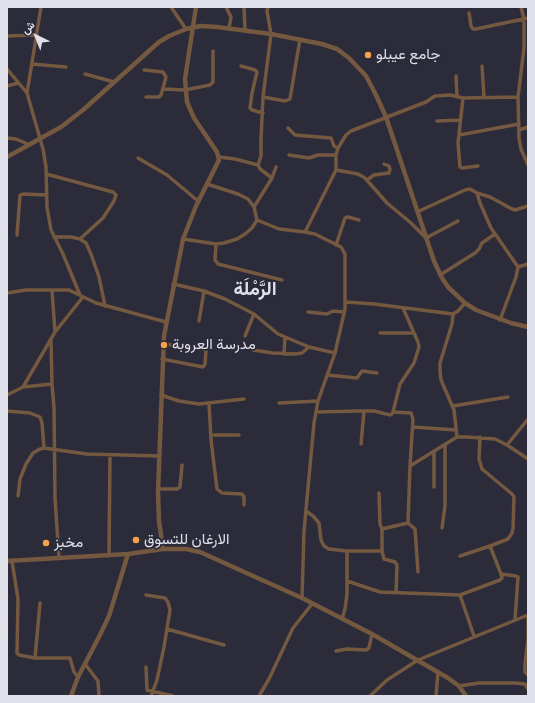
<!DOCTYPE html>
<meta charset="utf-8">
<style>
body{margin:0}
#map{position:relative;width:535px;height:703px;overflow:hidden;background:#2b2b39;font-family:Cabin,Vazirmatn,sans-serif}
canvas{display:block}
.frame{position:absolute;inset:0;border:8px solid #e0e0ea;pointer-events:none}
.north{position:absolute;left:16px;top:16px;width:40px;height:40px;-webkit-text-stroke:3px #2b2b39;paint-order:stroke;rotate:317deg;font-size:11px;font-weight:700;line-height:16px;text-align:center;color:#e0e0ea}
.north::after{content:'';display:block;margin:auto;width:14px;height:18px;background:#e0e0ea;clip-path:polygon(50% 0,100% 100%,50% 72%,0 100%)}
</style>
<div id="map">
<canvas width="535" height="703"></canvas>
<div class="frame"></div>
<div class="north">ش</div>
</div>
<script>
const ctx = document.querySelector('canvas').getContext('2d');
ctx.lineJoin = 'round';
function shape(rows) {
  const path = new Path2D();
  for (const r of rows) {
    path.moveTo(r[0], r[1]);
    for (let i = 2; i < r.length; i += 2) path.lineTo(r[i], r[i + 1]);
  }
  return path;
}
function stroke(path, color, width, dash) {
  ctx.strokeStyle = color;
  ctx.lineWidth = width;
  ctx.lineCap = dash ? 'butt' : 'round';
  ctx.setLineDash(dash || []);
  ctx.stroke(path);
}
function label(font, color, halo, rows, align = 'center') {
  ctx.font = font + ' Cabin,Vazirmatn,sans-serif';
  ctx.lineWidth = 3.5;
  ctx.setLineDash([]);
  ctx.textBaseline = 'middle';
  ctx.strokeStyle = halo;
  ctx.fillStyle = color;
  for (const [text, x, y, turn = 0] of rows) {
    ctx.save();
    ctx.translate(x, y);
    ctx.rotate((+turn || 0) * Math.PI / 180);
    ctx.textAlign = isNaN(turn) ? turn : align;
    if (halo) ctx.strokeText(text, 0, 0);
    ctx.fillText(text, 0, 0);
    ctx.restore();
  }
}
stroke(shape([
 [171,7,186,29],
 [226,7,231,17,229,28],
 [244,7,245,30],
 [521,7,524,19,524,48,518,97,519,138,521,149,528,165],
 [469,13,471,26,473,29,476,29,528,18],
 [7,36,37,35],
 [32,64,66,67],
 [241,66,255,70,257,72,252,93,250,108,252,110,263,113],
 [482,66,484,98],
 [7,69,27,93,43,149,46,167,47,207,51,230,63,254,80,295],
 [144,70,163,72,166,77,161,95,159,97,146,97],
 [85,74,114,82],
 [456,76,457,96],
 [7,86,18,83],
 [163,89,185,90,210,85,213,82,213,51],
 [27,93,41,7],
 [263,97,285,101,290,99,300,39],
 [463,98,458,143,460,167,462,168,478,166],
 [437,121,460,120],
 [288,128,295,135,331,138,334,146,338,148],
 [519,130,528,127],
 [459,135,519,124],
 [7,138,16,139,30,145],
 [289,155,309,158,318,155,336,155],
 [219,157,235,159,258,165,260,169,272,178],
 [138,158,167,175,198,201],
 [258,165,261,156,261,139,263,97,271,34,267,11,268,7],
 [336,170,358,174,365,178,387,203,411,223,425,237],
 [46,174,113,192,116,195,114,201,103,218,80,239],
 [367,180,374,175,389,173,390,169,389,166,384,164],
 [477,193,480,203,491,228,518,267,516,277,500,320],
 [254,207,272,178,276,167],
 [417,212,465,190,470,189,477,193,490,197,512,209,515,210,528,206],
 [257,220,279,229,305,232,315,234,341,247,345,254,345,309,335,353,318,401,314,423,304,531,302,598],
 [305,232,336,170,336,155,338,148,346,135,351,131,426,102,435,96,450,95,463,98,518,97],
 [17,235,20,195,24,194,46,195],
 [54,237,71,237,80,239,86,243,91,254,99,277,105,306],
 [426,238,458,221],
 [183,239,216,244,224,243,237,239,245,234,252,228,257,220,254,207,248,199,238,194,207,184],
 [216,244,215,260,218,264,282,280],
 [336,245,345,218,348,217,359,220],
 [518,267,528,264],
 [440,275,475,253,479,249,482,243,495,234],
 [173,284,204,291,225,299,254,314,278,334,309,347,335,353],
 [52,290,55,332],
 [7,293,26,290,69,290,96,303,166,322],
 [346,302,374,304,453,314,458,311,465,303],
 [308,312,327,314,333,311,344,312],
 [453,314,452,324,440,363,440,371,441,380,454,410,457,437],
 [199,321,204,291],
 [380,333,413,333],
 [245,336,254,314],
 [51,340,52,384],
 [253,350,273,353,295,354,302,353,309,347],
 [284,354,285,337],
 [162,359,203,367,205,364,206,351,204,349,163,344],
 [327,375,357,378,362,371,377,373],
 [23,387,55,332,83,297],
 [7,395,23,387,52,384,54,408,55,498,59,558],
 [161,395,179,401,199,404,244,399],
 [209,403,211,440,217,489,222,493,242,494,244,497,244,505],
 [279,403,318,401],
 [453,406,508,397],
 [7,411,30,413,40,417,42,423,44,448],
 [316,412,359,411,374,411,390,415,392,414,393,412,411,413,413,419,410,466],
 [393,412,400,384,414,363,419,347,418,342,403,308],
 [413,427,456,430],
 [211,435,239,435],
 [361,444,364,411],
 [507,445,528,419],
 [434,487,434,451],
 [158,489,177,489,180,487,182,465],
 [379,493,380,524,382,529],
 [18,496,20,479,26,464,33,453,40,449,44,448,87,454,159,456],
 [306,511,313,516,319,523,321,540,324,546,329,549,347,551,347,594,345,609,342,619],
 [408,523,410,466,452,440,457,437,467,437,495,439,507,445,528,459],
 [408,523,415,529,418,572],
 [442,528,445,506,445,444],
 [347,551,382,551,384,559,395,562,397,565,396,593],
 [382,551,382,529,408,523],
 [109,555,110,455],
 [460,556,490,546],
 [12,561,18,599,17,653,19,655,35,658,70,658,74,672,78,677],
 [501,574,516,576,518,577,515,620],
 [347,581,380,592,460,595,474,636],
 [146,595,165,598,168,602,170,610,164,647,157,680,151,696],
 [460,595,500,580,502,578,501,574,490,546,508,539,512,533,513,528,514,497,512,494,482,469,479,459,480,437],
 [528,615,528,638,525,664,525,672,528,675],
 [167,629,224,645],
 [336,651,347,649,366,650,369,648,372,634],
 [35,658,40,603],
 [85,664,98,681,99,696],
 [146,667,147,690,173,696],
 [459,686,479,683,515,683,525,684,528,689],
 [259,696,269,679,293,628,312,604],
 [370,696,387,680,418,660,528,615],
 [436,696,438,672]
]), '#745840', 3.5);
stroke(shape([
 [7,157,61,127,83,110,159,42,169,36,186,29,201,26,217,27,271,34,322,44,337,49,349,58,366,76,376,95,386,117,434,261,442,278,448,287,465,303,476,310,511,323,528,327],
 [163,549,159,521,158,492,164,336,183,239,196,206,219,160,217,152,194,118,187,102,185,79,196,7],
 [7,561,128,554,163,549,186,549,200,552,302,598,372,634,448,678,459,686,466,696],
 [71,696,78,677,99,637,109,616,128,554]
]), '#745840', 4.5);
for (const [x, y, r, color] of [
 [368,55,4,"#f8a04b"],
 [164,345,4,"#f8a04b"],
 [136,540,4,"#f8a04b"],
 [46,543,4,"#f8a04b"]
]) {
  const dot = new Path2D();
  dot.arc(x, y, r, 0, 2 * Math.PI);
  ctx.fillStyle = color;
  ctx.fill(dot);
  stroke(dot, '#2b2b39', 1.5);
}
label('15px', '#e0e0ea', '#2b2b39', [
 ["جامع عيبلو",376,55],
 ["مدرسة العروبة",172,345],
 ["الارغان للتسوق",144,540],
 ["مخبز",54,543]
], 'left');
label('bold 19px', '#e0e0ea', '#2b2b39', [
 ["الرَّمْلَة",255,289]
]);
</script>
